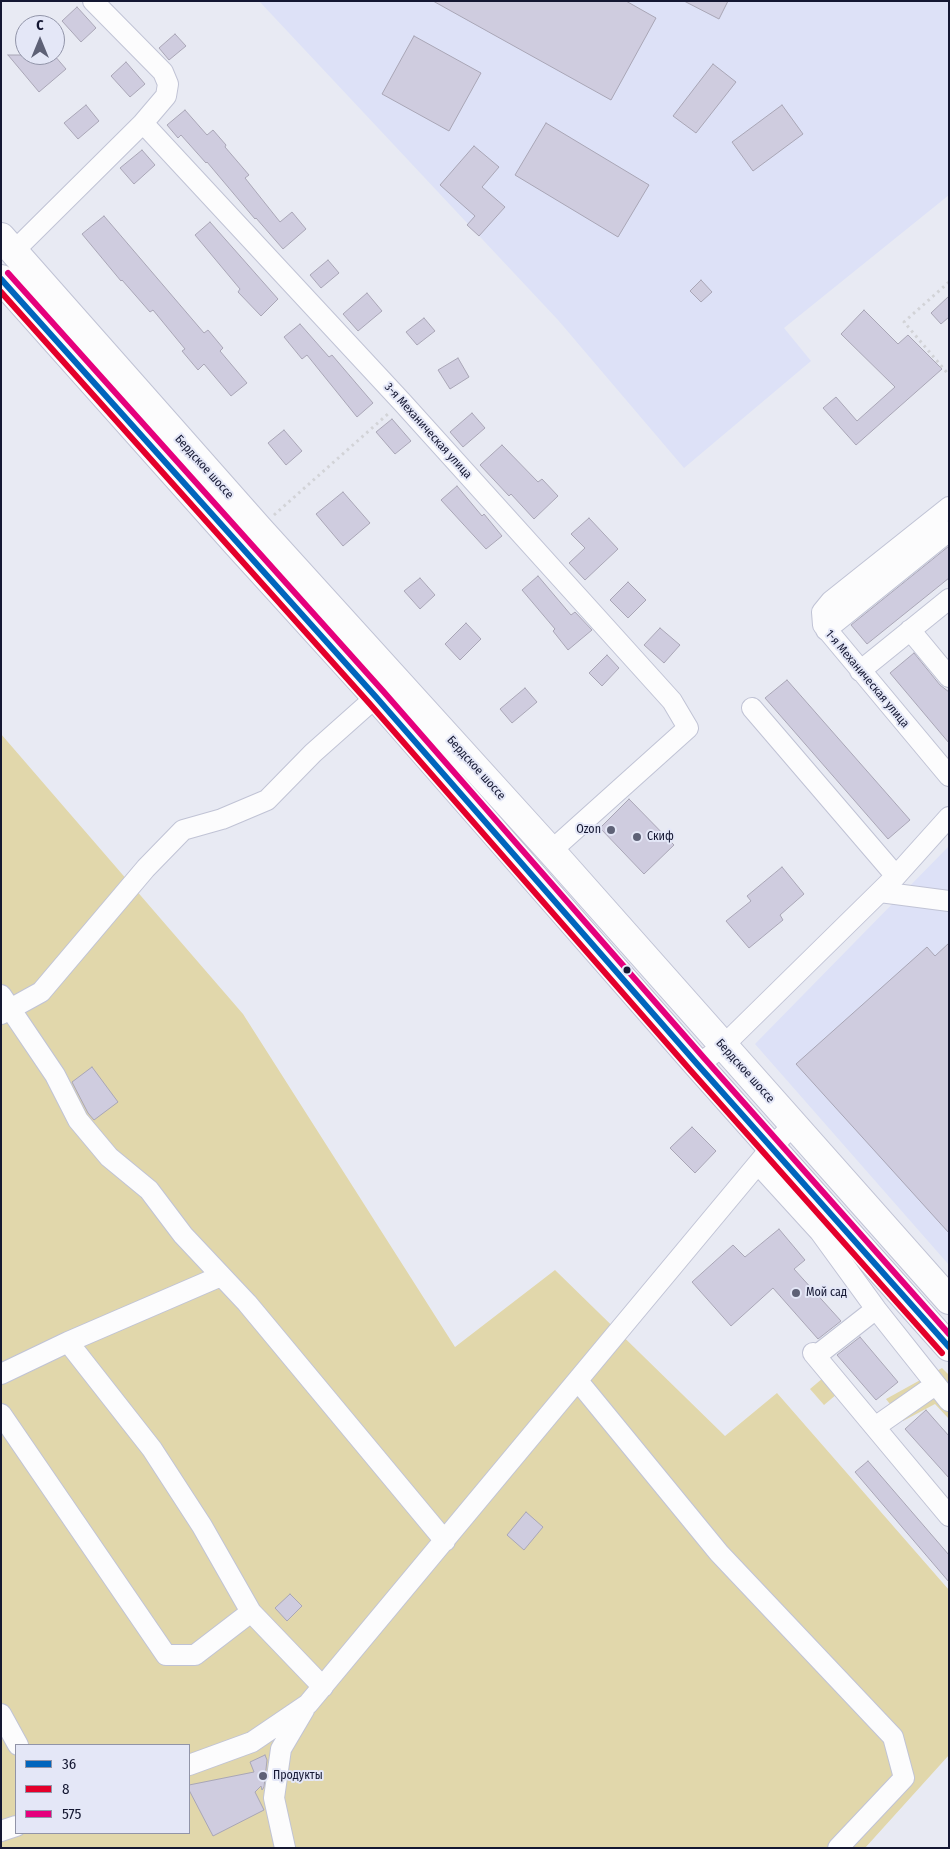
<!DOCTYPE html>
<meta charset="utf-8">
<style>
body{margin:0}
#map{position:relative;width:950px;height:1849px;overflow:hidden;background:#e8eaf3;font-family:"Fira Sans Condensed",sans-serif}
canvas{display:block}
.frame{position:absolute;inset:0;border:2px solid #141732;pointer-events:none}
.legend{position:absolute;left:15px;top:1744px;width:175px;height:90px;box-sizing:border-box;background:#e4e7f7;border:1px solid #9194a8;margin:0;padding:6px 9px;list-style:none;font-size:15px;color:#141732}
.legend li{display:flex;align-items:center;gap:10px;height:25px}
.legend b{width:25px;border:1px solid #9194a8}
.north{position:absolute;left:15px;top:15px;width:50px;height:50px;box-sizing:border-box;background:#e4e7f7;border:1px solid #9194a8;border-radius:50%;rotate:0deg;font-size:14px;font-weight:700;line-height:20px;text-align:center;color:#141732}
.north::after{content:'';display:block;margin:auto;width:18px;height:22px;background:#5e6176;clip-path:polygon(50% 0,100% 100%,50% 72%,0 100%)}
</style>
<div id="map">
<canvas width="950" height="1849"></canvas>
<div class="frame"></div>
<ul class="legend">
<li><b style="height:6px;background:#0065bd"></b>36</li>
<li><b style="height:6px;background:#e4002b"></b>8</li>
<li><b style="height:6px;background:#e5007d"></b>575</li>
</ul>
<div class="north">С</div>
</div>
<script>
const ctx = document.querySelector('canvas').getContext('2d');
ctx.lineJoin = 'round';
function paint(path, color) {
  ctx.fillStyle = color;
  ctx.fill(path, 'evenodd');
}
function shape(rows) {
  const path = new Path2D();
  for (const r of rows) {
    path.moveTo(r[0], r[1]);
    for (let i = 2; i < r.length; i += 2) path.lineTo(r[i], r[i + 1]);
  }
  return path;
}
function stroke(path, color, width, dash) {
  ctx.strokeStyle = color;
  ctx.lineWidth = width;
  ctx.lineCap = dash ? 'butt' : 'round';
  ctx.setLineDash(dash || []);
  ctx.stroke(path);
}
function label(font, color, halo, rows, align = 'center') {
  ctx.font = font + ' "Fira Sans Condensed",sans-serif';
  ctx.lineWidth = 4;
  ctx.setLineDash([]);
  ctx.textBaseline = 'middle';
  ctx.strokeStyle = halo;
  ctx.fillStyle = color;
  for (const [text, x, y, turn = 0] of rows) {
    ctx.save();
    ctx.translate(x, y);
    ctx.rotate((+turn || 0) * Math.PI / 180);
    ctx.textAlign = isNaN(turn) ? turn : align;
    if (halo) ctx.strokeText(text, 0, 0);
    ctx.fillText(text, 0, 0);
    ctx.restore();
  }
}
paint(shape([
 [259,1,949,1,949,195,784,328,811,361,684,468,558,320],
 [949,846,949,1265,755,1044]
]), '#dde1f7');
paint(shape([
 [1,734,243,1014,455,1347,555,1270,725,1436,777,1393,949,1590,949,1755,865,1848,1,1848],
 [16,1745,189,1745,189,1833,16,1833],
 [942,1368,949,1375,949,1419,935,1404,903,1421,886,1399],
 [823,1378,837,1394,824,1405,810,1389]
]), '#e1d7ab');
const building = shape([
 [433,1,626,1,656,18,611,100,433,1],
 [684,1,728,1,719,19,684,1],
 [77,7,96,28,81,42,62,21,77,7],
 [175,34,186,46,169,60,159,48,175,34],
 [414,36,481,73,449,131,382,94,414,36],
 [8,55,54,55,66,69,39,92,8,55],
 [126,62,145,84,130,97,111,76,126,62],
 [713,64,736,82,696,133,673,116,713,64],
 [86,105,99,121,78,139,64,123,86,105],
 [782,105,803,134,753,171,732,142,782,105],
 [185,110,207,135,213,130,226,145,225,147,249,175,245,178,280,222,292,212,306,229,283,249,256,218,255,219,207,162,206,163,181,135,178,138,167,125,185,110],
 [546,123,649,185,618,237,515,175,546,123],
 [474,146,499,167,482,187,505,207,479,236,467,225,475,216,440,185,474,146],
 [142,150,155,165,134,184,120,168,142,150],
 [104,216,204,333,208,330,223,348,220,351,247,383,231,396,204,364,198,370,182,351,185,349,153,310,150,312,122,280,121,281,82,234,104,216],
 [210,222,278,299,261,316,238,292,240,289,195,235,210,222],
 [328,260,339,273,321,288,310,275,328,260],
 [701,280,712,292,701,302,690,291,701,280],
 [367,293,382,311,358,331,343,314,367,293],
 [949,296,949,317,941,324,931,313,949,296],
 [864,310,898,344,908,335,942,369,856,445,823,408,836,397,857,421,895,387,841,334,864,310],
 [424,318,435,331,417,345,406,332,424,318],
 [300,324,329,357,332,355,373,403,357,417,307,355,302,359,284,337,300,324],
 [458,358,469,377,450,389,438,370,458,358],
 [472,413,485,428,463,447,450,432,472,413],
 [392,419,411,441,395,454,376,432,392,419],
 [284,430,302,451,286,465,268,443,284,430],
 [502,445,538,482,542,479,558,496,534,519,511,494,509,496,480,465,502,445],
 [457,486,482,516,484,514,502,536,486,549,441,500,457,486],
 [343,492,370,523,343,546,316,514,343,492],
 [589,518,618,549,585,580,569,563,585,548,571,534,589,518],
 [949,546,949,578,867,644,851,625,949,546],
 [538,576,571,615,575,612,592,630,568,650,553,631,555,629,522,590,538,576],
 [420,578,435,595,420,609,404,591,420,578],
 [628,582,646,600,628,618,610,600,628,582],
 [466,623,481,639,460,660,445,644,466,623],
 [660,628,680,645,664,663,644,645,660,628],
 [914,653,940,685,949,692,949,743,890,673,914,653],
 [607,655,619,668,602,686,589,673,607,655],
 [787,680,910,820,888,839,765,698,787,680],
 [525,688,537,702,512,723,500,709,525,688],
 [629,799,674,845,644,874,600,828,629,799],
 [782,867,804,894,780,915,783,920,749,948,726,921,751,901,747,896,782,867],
 [949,943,949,1233,796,1064,927,947,935,956,949,943],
 [92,1067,118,1102,94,1120,88,1113,72,1082,92,1067],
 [692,1127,716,1151,695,1173,670,1148,692,1127],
 [779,1229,805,1260,794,1269,841,1321,818,1339,773,1288,731,1326,692,1282,733,1245,745,1257,779,1229],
 [860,1337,898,1382,876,1400,837,1355,860,1337],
 [926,1410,949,1436,949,1478,905,1429,926,1410],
 [868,1461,949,1555,949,1582,855,1472,868,1461],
 [526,1512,543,1527,524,1550,507,1535,526,1512],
 [290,1594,302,1606,287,1621,275,1608,290,1594],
 [265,1755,267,1760,264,1787,262,1790,261,1786,255,1792,264,1810,213,1836,189,1790,189,1785,254,1772,250,1762,265,1755]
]);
paint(building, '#cfccdf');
stroke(building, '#a9a6b6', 1);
const minor = shape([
 [93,1,163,72,168,84,166,96,143,123,402,402,672,701,688,728,551,851],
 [13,252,143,123],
 [949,507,831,601,822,612,823,625,949,776],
 [826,630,949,531],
 [910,630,949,677],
 [860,671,949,599],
 [752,708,896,876],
 [880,892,949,901],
 [1,995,55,1075,78,1120,109,1157,149,1190,183,1235,247,1303,445,1541],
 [1,1014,41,992,146,868,183,830,222,819,267,800,313,753,376,697],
 [698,1065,723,1046,896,876,949,817],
 [758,1164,820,1232,876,1309,949,1401],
 [68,1342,152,1449,202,1526,251,1612,323,1687],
 [813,1353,949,1516],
 [816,1356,876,1309],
 [1,1374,68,1342,221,1276],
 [578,1381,719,1553,893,1737,904,1778,838,1848],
 [1,1414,166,1655,195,1655,251,1612],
 [875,1427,935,1385],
 [1,1714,18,1745],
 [189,1765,252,1742,308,1704,771,1148,793,1125],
 [1,1831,16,1826],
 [285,1848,274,1798,281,1749,304,1710]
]);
const highway = shape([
 [1,237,259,529,551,851,949,1300],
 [1,279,237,544,376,697,698,1065,949,1347]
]);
stroke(minor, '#c0c3d5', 22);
stroke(highway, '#c0c3d5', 30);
stroke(shape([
 [949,282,904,322,949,375],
 [274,515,389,413]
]), '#d2d3d7', 3, [2.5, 4]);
stroke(minor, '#fcfcfd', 20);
stroke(highway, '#fcfcfd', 28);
stroke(shape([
 [1,279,376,697,698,1065,949,1347]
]), '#0065bd', 6);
stroke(shape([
 [1,292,369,703,691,1071,942,1353]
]), '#e4002b', 6);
stroke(shape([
 [8,273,383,691,705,1059,949,1334]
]), '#e5007d', 6);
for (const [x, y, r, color] of [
 [611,830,5,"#5e6176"],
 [637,837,5,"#5e6176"],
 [627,970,4.5,"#141732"],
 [796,1293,5,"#5e6176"],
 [263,1776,5,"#5e6176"]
]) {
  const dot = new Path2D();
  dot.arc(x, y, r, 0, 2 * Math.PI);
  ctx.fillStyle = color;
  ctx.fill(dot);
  stroke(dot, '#e4e7f7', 2);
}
label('12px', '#141732', '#e4e7f7', [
 ["3-я Механическая улица",428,431,48],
 ["Бердское шоссе",204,467,48],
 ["1-я Механическая улица",867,679,50],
 ["Бердское шоссе",476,768,48],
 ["Бердское шоссе",745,1071,48]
]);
label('12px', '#141732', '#e4e7f7', [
 ["Ozon",601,830,"right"],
 ["Скиф",647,837],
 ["Мой сад",806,1293],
 ["Продукты",273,1776]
], 'left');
</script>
